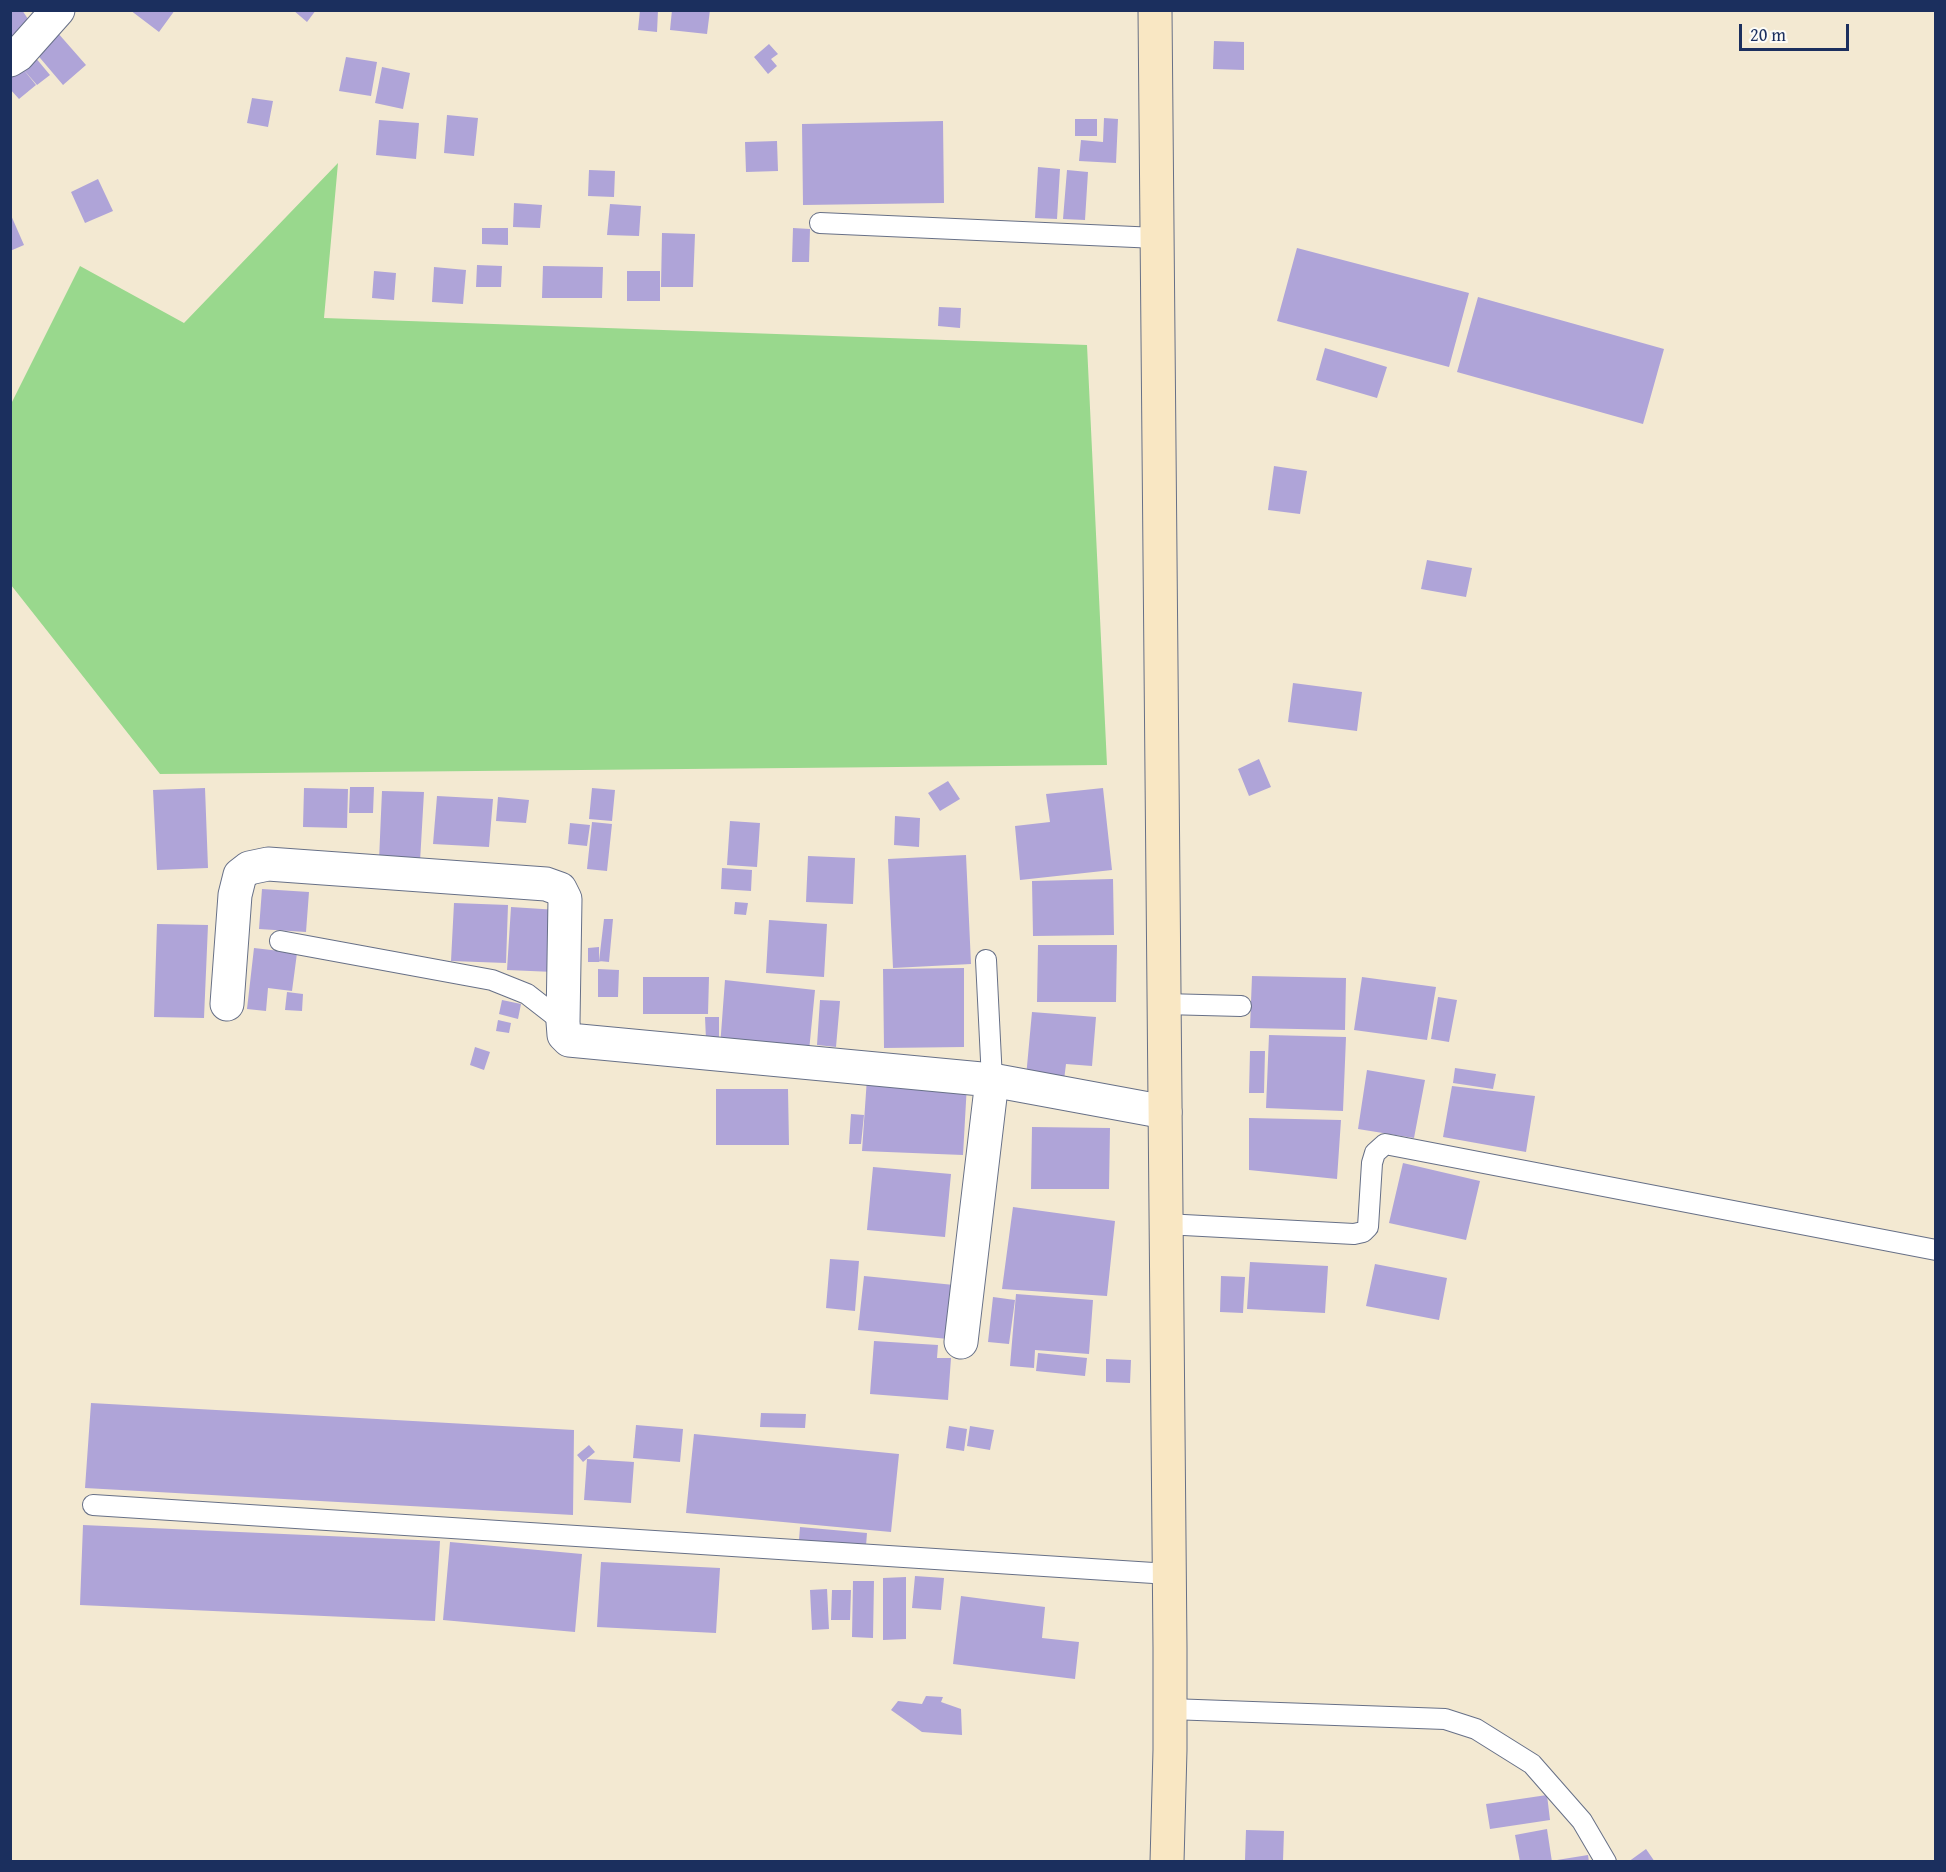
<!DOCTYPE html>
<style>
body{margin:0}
#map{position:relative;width:1946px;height:1872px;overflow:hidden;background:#f3e9d2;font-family:"Gentium Book Plus",serif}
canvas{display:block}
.frame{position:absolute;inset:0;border:12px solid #1b2f5e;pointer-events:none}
.scale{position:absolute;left:1739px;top:24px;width:110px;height:27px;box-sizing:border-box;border:3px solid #1b2f5e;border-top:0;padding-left:8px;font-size:18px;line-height:21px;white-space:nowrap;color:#1b2f5e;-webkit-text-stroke:4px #fdfcf7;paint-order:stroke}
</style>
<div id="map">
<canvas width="1946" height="1872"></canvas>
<div class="frame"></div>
<div class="scale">20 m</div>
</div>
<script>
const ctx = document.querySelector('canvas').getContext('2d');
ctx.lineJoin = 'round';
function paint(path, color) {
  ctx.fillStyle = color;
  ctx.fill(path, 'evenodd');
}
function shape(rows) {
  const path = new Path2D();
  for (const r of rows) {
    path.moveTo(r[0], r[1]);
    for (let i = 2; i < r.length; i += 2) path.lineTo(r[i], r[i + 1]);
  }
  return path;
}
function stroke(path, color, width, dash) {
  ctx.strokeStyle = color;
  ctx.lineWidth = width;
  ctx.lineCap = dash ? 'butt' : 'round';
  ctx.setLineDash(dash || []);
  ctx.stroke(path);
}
paint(shape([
 [338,163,324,318,1087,345,1107,765,160,774,11,585,11,404,80,266,184,323]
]), '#99d88d');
paint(shape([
 [10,10,22,10,34,28,10,43],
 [130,10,175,10,159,32],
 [293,10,316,10,307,22],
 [640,10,658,10,657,32,638,30],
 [672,10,710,10,707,34,670,30],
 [57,32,86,65,63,85,35,52],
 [1214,41,1244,42,1244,70,1213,69],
 [769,44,778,54,771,59,777,66,768,74,754,57],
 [30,51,50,75,37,85,23,69,36,85,19,99,10,89,10,67],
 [346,57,377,62,371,96,339,91],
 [382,67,410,73,403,109,375,103],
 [252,98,273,101,268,127,247,123],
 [447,115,478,118,474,156,444,153],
 [1104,118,1118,119,1116,163,1079,161,1081,140,1103,142],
 [1075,119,1097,119,1097,136,1075,136],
 [379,120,419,123,416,159,376,155],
 [943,121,944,203,803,205,802,124],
 [777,141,778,171,746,172,745,142],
 [1038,167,1060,169,1057,219,1035,218],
 [589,170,615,171,614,197,588,196],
 [1067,170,1088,172,1085,220,1063,219],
 [98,179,113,211,85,223,71,192],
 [514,203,542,205,540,228,513,227],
 [610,204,641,206,639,236,607,235],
 [10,213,24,245,10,251],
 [482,228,508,228,508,245,482,244],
 [793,228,810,229,809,262,792,262],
 [662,233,695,234,693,287,661,287],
 [1297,248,1469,293,1449,367,1277,321],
 [477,265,502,266,501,287,476,287],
 [543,266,603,267,602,298,542,298],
 [434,267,466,270,463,304,432,302],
 [374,271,396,273,394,300,372,298],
 [627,271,660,271,660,301,627,301],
 [1478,297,1664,349,1643,424,1457,372],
 [939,307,961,308,960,328,938,326],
 [1325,348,1387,367,1377,398,1316,380],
 [1274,466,1307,471,1300,514,1268,510],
 [1427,560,1472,568,1466,597,1421,589],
 [1293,683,1362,692,1357,731,1288,722],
 [1259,759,1271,787,1249,796,1238,769],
 [948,781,960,799,940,811,928,793],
 [350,787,374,787,373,813,349,813],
 [205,788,208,868,157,870,153,790],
 [304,788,348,789,347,828,303,827],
 [592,788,615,790,612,821,589,819],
 [1103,788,1112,870,1020,880,1015,826,1050,822,1046,794],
 [382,791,424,792,420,862,379,860],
 [437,796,493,799,489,847,433,844],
 [498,797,529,800,526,823,496,821],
 [895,816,920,818,919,847,894,845],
 [730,821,760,823,757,867,727,865],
 [592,822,612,824,607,871,587,869],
 [570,823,590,825,587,846,568,844],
 [966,855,971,964,893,968,888,859],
 [808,856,855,858,853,904,806,902],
 [722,868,752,870,751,891,721,889],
 [1113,879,1114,935,1033,936,1032,881],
 [262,889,309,892,306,932,259,929],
 [735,902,748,903,746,915,734,914],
 [454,903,508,905,506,963,451,961],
 [511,907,558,910,554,972,507,970],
 [604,919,613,919,609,962,599,961],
 [769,920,827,924,824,977,766,973],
 [157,924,208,925,204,1018,154,1017],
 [1038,945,1117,945,1116,1002,1037,1002],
 [599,947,599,962,588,962,588,948],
 [254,948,297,953,292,991,268,988,266,1011,247,1009],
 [964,968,964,1047,884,1048,883,969],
 [598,969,619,970,618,997,598,997],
 [1252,976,1346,978,1345,1030,1250,1028],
 [643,977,709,977,708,1014,643,1014],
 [1362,977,1436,987,1427,1040,1354,1030],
 [725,980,815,990,809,1051,720,1047],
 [287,992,303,994,302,1011,285,1010],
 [1438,997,1457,1000,1449,1042,1431,1039],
 [502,1000,521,1004,518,1019,499,1014],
 [820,1000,840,1001,836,1047,817,1045],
 [1032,1012,1096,1017,1092,1066,1066,1064,1064,1080,1026,1077],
 [705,1017,719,1017,719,1039,706,1039],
 [498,1020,511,1023,509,1033,496,1031],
 [1269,1035,1346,1037,1343,1111,1266,1108],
 [475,1047,490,1052,484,1070,470,1065],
 [1250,1051,1265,1051,1264,1093,1249,1093],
 [1455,1068,1496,1074,1493,1089,1453,1083],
 [1367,1070,1425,1080,1414,1138,1358,1129],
 [867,1078,967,1084,963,1155,862,1151],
 [1452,1086,1535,1096,1526,1152,1443,1137],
 [716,1089,788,1089,789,1145,716,1145],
 [851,1114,864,1115,861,1144,849,1144],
 [1249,1118,1341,1120,1337,1179,1249,1170],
 [1032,1127,1110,1128,1109,1189,1031,1189],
 [1403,1163,1480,1181,1466,1240,1389,1223],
 [873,1167,951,1174,945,1237,867,1230],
 [1013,1207,1115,1221,1107,1296,1002,1289],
 [830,1259,859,1261,855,1311,826,1308],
 [1250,1262,1328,1266,1325,1313,1247,1309],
 [1375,1264,1447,1278,1439,1320,1366,1306],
 [864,1276,954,1285,948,1339,858,1330],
 [1221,1276,1245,1277,1243,1313,1220,1312],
 [1016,1294,1093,1300,1089,1354,1035,1350,1034,1368,1010,1366],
 [993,1297,1015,1300,1009,1344,988,1342],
 [874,1341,938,1345,937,1358,951,1358,948,1400,870,1394],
 [1038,1353,1087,1358,1085,1376,1036,1371],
 [1106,1359,1131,1360,1130,1383,1106,1382],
 [91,1403,574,1430,573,1515,85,1488],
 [761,1413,806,1414,805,1428,760,1427],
 [636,1425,683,1429,680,1462,633,1458],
 [949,1426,967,1429,964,1451,946,1448],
 [970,1426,994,1430,990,1450,967,1446],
 [694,1434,899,1454,891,1532,686,1513],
 [589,1445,595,1452,583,1462,577,1455],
 [587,1459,634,1462,631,1503,584,1500],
 [83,1525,440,1541,435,1621,80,1605],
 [800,1527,867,1533,866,1546,799,1540],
 [450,1542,582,1554,575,1632,443,1620],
 [601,1562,720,1568,716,1633,597,1627],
 [915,1576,944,1578,941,1610,912,1608],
 [906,1577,906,1639,883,1640,883,1578],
 [853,1581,874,1581,873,1638,852,1637],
 [827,1589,829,1629,812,1630,810,1590],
 [832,1590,851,1590,850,1620,831,1620],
 [961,1596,1045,1607,1042,1638,1079,1642,1075,1679,953,1664],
 [926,1696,943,1697,941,1702,961,1709,962,1735,922,1732,891,1710,898,1701,922,1704],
 [1547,1795,1550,1820,1490,1829,1486,1804],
 [1547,1829,1552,1862,1520,1862,1515,1835],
 [1246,1830,1284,1831,1283,1861,1245,1860],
 [1646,1849,1655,1862,1628,1862],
 [1588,1855,1589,1862,1558,1862,1557,1860]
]), '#afa4d8');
const lane = shape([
 [820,223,1157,238],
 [280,941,492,980,527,994,563,1022],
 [986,960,992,1080],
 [1164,1004,1241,1006],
 [1165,1224,1354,1234,1363,1232,1368,1227,1372,1163,1375,1153,1385,1144,1936,1250],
 [93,1505,1169,1574],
 [1170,1709,1445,1719,1476,1729,1532,1764,1582,1821,1606,1862]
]);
const street = shape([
 [10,60,18,55,58,10],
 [227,1004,235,895,240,875,249,868,268,864,546,884,560,889,565,899,563,1022,564,1035,569,1040,992,1080,1165,1112],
 [961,1342,992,1080]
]);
const secondary = shape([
 [1155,10,1170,1647,1170,1750,1167,1862]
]);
stroke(lane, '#677087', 22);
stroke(street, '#677087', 35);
stroke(secondary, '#677087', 35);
stroke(lane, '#fff', 20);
stroke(street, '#fff', 33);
stroke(secondary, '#f9e7c3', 33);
</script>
